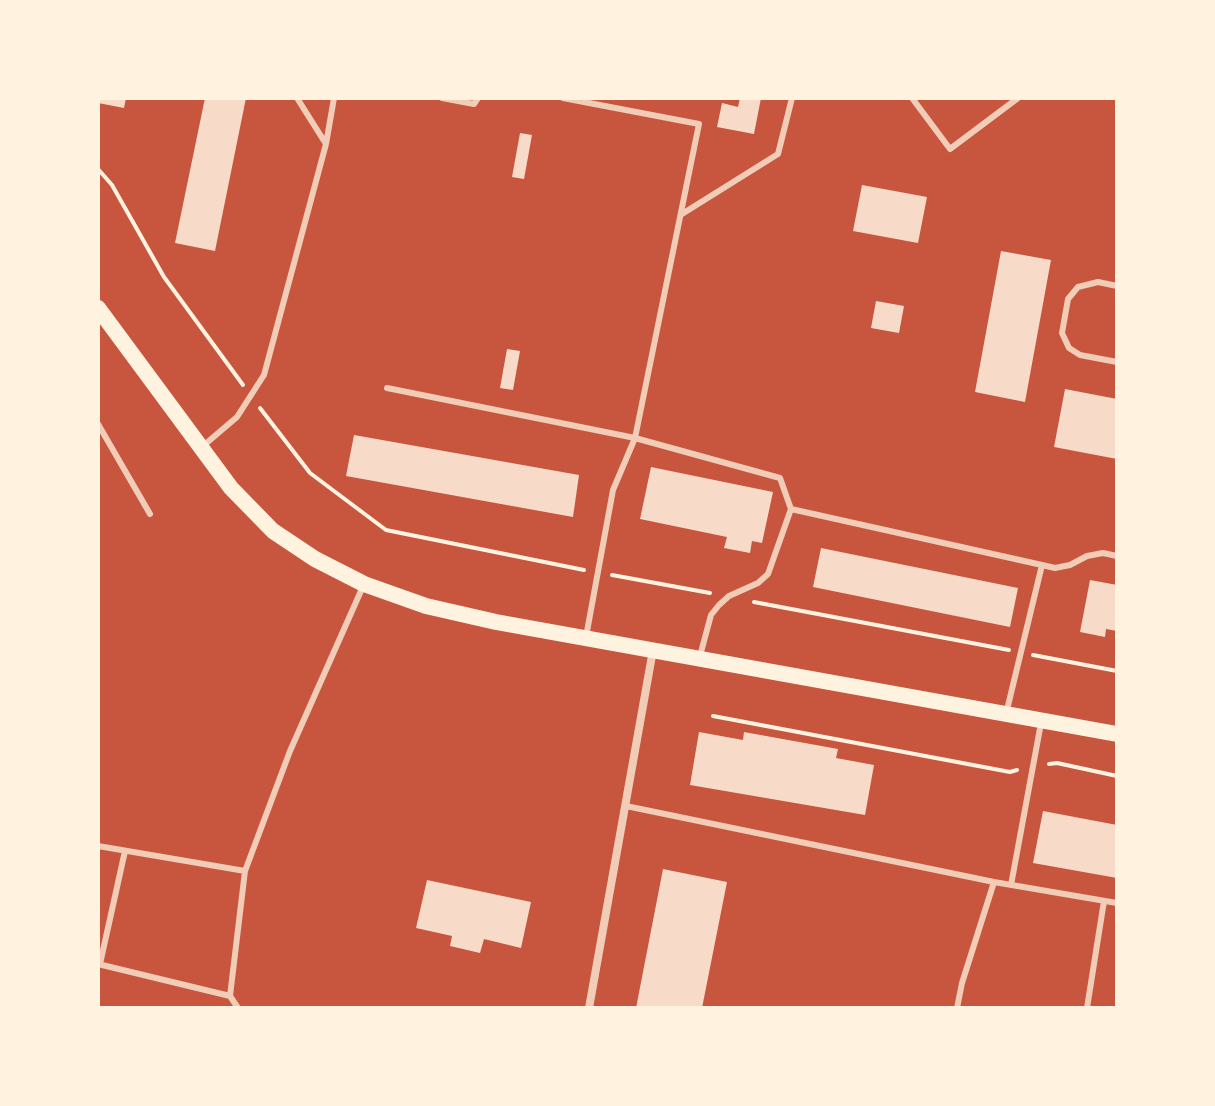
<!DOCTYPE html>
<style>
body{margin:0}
#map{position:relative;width:1215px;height:1106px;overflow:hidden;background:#c8553d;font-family:Ubuntu,sans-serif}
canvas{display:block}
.frame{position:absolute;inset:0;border:100px solid #fff3e0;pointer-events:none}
</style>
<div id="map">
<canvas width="1215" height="1106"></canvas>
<div class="frame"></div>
</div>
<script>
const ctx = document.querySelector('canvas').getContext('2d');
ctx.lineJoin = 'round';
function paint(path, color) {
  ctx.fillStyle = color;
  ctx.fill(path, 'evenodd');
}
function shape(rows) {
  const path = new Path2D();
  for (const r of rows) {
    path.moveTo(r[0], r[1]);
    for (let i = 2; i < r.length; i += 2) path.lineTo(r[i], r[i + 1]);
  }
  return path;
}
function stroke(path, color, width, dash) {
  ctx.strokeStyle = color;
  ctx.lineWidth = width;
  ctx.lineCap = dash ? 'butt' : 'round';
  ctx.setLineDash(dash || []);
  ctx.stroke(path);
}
paint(shape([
 [98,98,126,98,124,108,98,103],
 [205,98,246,98,215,251,175,243],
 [740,98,761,98,754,134,717,127,722,103,738,107],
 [520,133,532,135,524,179,512,177],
 [862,185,927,197,918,243,853,231],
 [1001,251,1051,260,1025,402,975,392],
 [876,301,904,306,899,333,871,328],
 [507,349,520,351,513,390,500,388],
 [1065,389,1117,399,1117,459,1054,447],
 [354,435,579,475,573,517,346,476],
 [651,467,773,492,762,543,752,541,750,553,724,548,727,537,640,519],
 [821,548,1018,588,1010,627,813,587],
 [1090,580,1117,585,1117,631,1106,629,1105,637,1080,632],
 [699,732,743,740,744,732,838,749,836,758,874,765,865,815,690,785],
 [1043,811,1117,825,1117,878,1033,863],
 [663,869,727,882,702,1008,636,1008],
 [427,880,531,902,521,948,484,939,480,953,450,946,452,936,416,928]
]), '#f7dbc8');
stroke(shape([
 [98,169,112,185,164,277,243,385],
 [260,408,310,473,386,530,584,570],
 [612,575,710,593],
 [754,602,1009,650],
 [1033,655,1117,671],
 [713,716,1010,772,1017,770],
 [1049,764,1057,763,1117,776]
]), '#fff3e0', 4);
stroke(shape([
 [442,98,474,104,478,98],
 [563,98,699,124,635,438,613,490,586,637],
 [912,98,950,149,1018,98],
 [326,144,334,98],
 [682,214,778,154,792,98],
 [1117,286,1098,282,1078,287,1068,299,1062,333,1069,348,1080,355,1117,362],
 [387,388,635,438,780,478,791,509],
 [98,424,150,514],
 [203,446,237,417,264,375,326,144,297,98],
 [700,656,711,615,719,605,729,596,758,583,768,574,791,509,1042,565],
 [1006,714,1042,565,1055,568,1070,565,1087,556,1103,553,1117,556],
 [626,806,994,882,1117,903],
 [98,846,245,871],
 [1011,885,1041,723],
 [98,964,230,996],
 [100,964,125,851],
 [238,1008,230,996,245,871,290,751,364,584],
 [957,1008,962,983,994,882],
 [1087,1008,1104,901]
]), '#f1ccb7', 6);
stroke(shape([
 [589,1008,653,650]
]), '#f1ccb7', 8);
stroke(shape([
 [98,308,231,488,273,531,315,559,364,584,426,606,496,622,1117,734]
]), '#fff3e0', 16);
</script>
